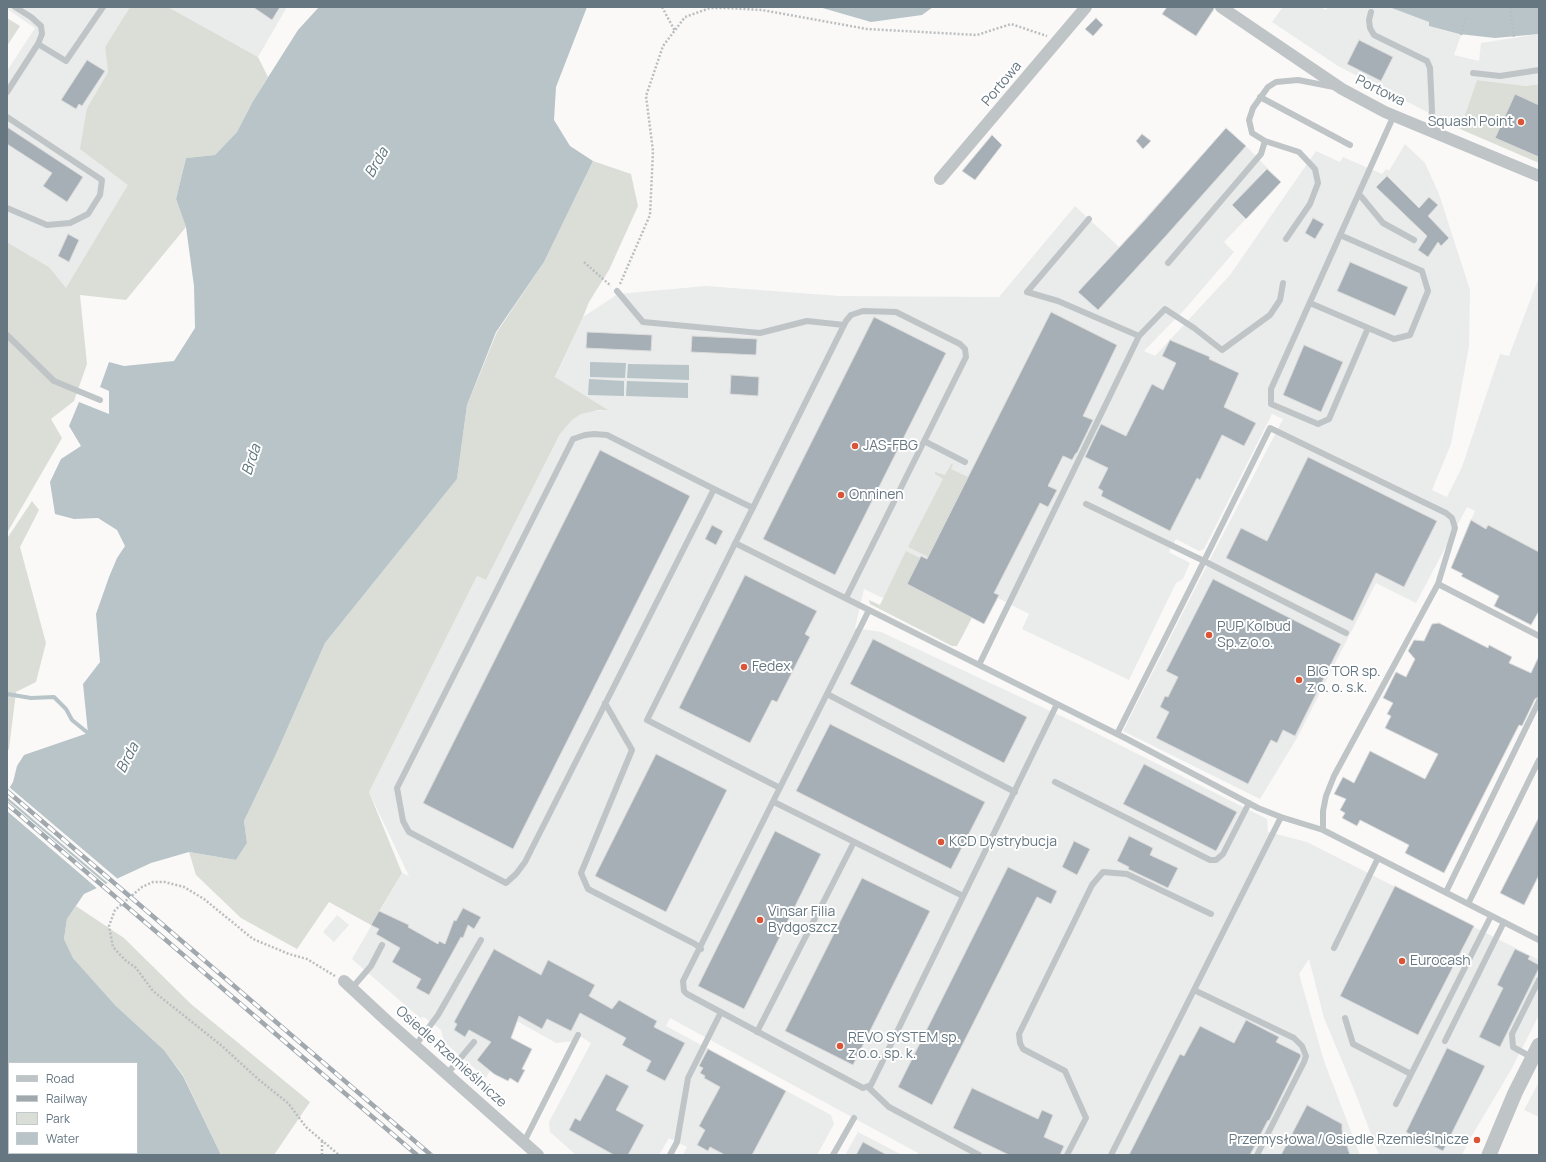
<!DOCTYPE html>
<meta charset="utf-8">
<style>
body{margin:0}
#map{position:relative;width:1546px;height:1162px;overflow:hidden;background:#faf9f8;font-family:Manrope,sans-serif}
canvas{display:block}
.frame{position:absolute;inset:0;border:8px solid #667781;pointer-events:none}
.legend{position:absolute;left:8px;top:1062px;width:130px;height:92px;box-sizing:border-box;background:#fff;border:1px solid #c2c9cd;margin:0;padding:5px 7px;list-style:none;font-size:12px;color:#667781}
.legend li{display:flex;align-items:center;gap:8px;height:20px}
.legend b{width:20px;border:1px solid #c2c9cd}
</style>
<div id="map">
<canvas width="1546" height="1162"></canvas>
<div class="frame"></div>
<ul class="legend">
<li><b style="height:5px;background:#bfc4c7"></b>Road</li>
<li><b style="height:5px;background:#a1a9ae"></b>Railway</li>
<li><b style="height:11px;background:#daded7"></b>Park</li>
<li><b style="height:11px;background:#b8c4c8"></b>Water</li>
</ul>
</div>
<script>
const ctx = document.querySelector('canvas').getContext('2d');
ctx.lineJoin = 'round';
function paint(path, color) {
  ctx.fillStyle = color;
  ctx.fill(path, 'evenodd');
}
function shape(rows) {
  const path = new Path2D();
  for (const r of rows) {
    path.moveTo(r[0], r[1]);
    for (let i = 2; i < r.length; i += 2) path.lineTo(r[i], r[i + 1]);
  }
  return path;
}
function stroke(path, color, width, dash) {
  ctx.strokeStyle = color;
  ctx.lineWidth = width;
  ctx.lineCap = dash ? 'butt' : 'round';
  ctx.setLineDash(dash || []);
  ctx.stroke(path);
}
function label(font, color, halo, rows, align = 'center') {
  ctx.font = font + ' Manrope,sans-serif';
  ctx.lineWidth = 4;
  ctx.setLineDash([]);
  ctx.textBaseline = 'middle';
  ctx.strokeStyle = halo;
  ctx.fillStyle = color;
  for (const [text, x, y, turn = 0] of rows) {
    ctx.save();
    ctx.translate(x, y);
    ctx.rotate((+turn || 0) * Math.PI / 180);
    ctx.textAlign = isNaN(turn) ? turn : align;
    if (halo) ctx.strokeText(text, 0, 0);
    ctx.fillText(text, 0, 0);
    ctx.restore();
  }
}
paint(shape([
 [7,7,130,7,105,47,108,72,87,108,129,185,66,289,49,267,7,242,7,71,35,28,7,9],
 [168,7,287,7,258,57],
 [1283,7,1321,7,1325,10,1329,7,1389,7,1429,22,1429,26,1461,35,1454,55,1479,61,1481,43,1539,34,1539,84,1526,86,1477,80,1460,129,1338,66,1272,22],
 [1226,128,1246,146,1281,182,1224,242,1234,252,1186,308,1144,351,1155,356,1230,275,1316,151,1340,162,1343,157,1382,174,1386,169,1389,171,1405,144,1425,163,1439,194,1470,290,1469,346,1451,444,1432,490,1447,497,1462,467,1500,354,1509,356,1539,277,1539,552,1488,525,1486,529,1471,520,1475,511,1467,507,1416,603,1376,583,1297,738,1260,799,1123,731,1205,569,1283,419,1272,414,1204,549,1199,551,1176,539,1169,552,1190,563,1183,579,1176,583,1129,680,1022,629,1029,614,998,598,984,624,972,618,960,641,885,599,864,589,855,628,881,632,1076,723,1267,819,1268,832,1307,842,1539,960,1539,1015,1511,1070,1468,1142,1462,1155,1379,1155,1355,1092,1324,1018,1309,959,1299,974,1324,1061,1360,1155,917,1155,918,1153,670,1018,666,1026,831,1115,834,1124,817,1155,683,1155,687,1147,669,1138,659,1155,576,1155,550,1132,549,1122,591,1043,578,1035,575,1041,556,1043,517,1021,486,1078,444,1042,441,1030,424,1017,420,1018,352,959,402,873,409,876,369,792,477,576,486,580,560,434,572,420,581,414,590,411,607,410,555,378,583,317,618,294,706,286,839,296,999,297,1075,206,1119,247],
 [337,915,349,925,334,942,323,932],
 [1539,1082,1539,1117,1524,1110],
 [858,1132,902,1155,845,1155]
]), '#eaebeb');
paint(shape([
 [130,7,168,7,258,57,268,77,253,101,237,132,215,155,186,158,176,199,186,227,126,300,80,295,87,364,74,401,51,419,62,438,7,533,7,242,49,267,66,288,128,185,80,149,87,108,108,72,105,47],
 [7,18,20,26,7,46],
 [1477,80,1526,86,1539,84,1539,163,1460,129],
 [593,161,631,174,638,206,609,270,589,302,583,317,555,377,608,410,598,410,581,414,572,420,560,434,486,580,477,576,369,792,402,873,371,925,329,902,297,949,241,918,196,875,189,852,236,860,247,843,244,821,277,752,325,643,457,479,467,405,497,332,544,262],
 [952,463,953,464,951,469,968,477,928,557,908,547,943,479,935,474,935,472,945,475],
 [32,501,39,510,20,547,46,643,36,682,16,692,9,749,7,751,7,542,8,537],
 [906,551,920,558,907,584,972,617,957,646,952,646,870,604,869,600,880,605],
 [76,906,124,938,191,1004,310,1102,274,1155,221,1155,183,1075,164,1050,116,1006,73,958,64,939,67,919]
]), '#daded7');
paint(shape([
 [319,7,587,7,556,87,554,120,570,146,593,161,544,262,496,332,467,405,457,479,325,643,277,752,244,821,247,843,236,860,189,852,151,863,84,894,67,919,64,939,73,958,116,1006,164,1050,183,1076,221,1155,7,1155,7,792,13,782,17,766,24,755,88,733,83,684,100,662,96,614,109,577,117,558,125,546,117,530,98,518,74,519,55,514,50,482,61,459,81,446,69,426,79,402,109,414,109,391,100,387,109,362,124,366,174,361,195,328,194,286,186,227,176,199,186,158,215,155,237,132,253,101,298,30],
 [9,1063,137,1063,137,1153,9,1153],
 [819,7,933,7,922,15,871,22],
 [1389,7,1539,7,1539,34,1495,38,1459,34,1429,26,1429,22],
 [590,362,626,363,625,378,590,377],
 [628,364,689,365,689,380,627,378],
 [589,379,624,381,624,396,588,395],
 [627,381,688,383,688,398,626,396]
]), '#b8c4c8');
paint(shape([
 [8,786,119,880,110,885,7,797,7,788],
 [7,800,108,886,99,890,7,811]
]), '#faf9f8');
stroke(shape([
 [7,694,31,698,54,697,66,709,72,720,88,733]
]), '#b8c4c8', 4);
const building = shape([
 [253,7,280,7,272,20,253,7],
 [1167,7,1214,7,1214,9,1196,36,1162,14,1167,7],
 [1096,18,1103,25,1093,36,1085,29,1096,18],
 [1359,40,1393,57,1381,81,1347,64,1359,40],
 [87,60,105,71,82,106,79,104,76,109,61,100,87,60],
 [1515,94,1539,105,1539,157,1495,138,1515,94],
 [7,127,83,177,67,202,43,186,52,173,7,144,7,127],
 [1226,128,1246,146,1164,238,1098,310,1078,292,1144,221,1226,128],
 [1142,134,1151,141,1143,149,1136,141,1142,134],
 [992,135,1002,145,975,180,962,171,992,135],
 [1267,169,1281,182,1246,219,1232,205,1267,169],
 [1387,176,1419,208,1429,197,1438,205,1428,216,1449,238,1441,246,1438,242,1428,257,1418,250,1427,236,1376,187,1387,176],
 [1313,218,1324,224,1315,239,1305,233,1313,218],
 [68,234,79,240,69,262,58,256,68,234],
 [1350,262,1408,287,1395,316,1337,291,1350,262],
 [1051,312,1117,345,1083,416,1093,420,1077,453,1076,453,1072,460,1063,456,1048,486,1057,490,1048,507,1040,503,994,593,999,595,984,624,907,584,921,556,927,559,1051,312],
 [874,317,946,353,835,575,763,539,874,317],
 [587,332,652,335,651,351,586,348,587,332],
 [692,336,757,339,756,355,691,352,692,336],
 [1170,340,1210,357,1209,359,1239,373,1224,407,1256,423,1244,446,1222,435,1200,480,1197,478,1170,531,1101,496,1103,491,1098,488,1108,468,1085,457,1101,424,1126,436,1152,384,1163,390,1176,363,1162,356,1170,340],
 [1304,345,1343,362,1321,412,1283,395,1304,345],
 [731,375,759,377,758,396,730,394,731,375],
 [600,450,690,496,513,849,423,803,600,450],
 [1308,457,1437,521,1404,587,1376,573,1353,621,1226,558,1241,528,1267,541,1308,457],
 [1471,520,1486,529,1488,525,1539,552,1539,611,1531,625,1494,606,1499,596,1461,576,1463,574,1451,568,1471,520],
 [712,525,723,531,716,545,705,539,712,525],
 [745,575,817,611,805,634,810,637,777,702,772,700,750,743,679,708,745,575],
 [1213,579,1341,644,1295,736,1283,730,1277,743,1271,740,1248,784,1156,738,1169,712,1160,707,1165,696,1168,697,1178,677,1166,671,1213,579],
 [1439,623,1488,648,1489,645,1512,657,1509,663,1531,673,1539,656,1539,697,1535,699,1522,726,1519,725,1444,873,1405,853,1409,845,1360,820,1357,826,1342,818,1345,813,1340,810,1346,799,1334,794,1343,777,1354,783,1370,751,1425,779,1438,754,1385,728,1391,716,1387,714,1393,703,1383,698,1396,672,1406,677,1415,659,1408,651,1414,640,1424,641,1432,624,1439,623],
 [873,639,1027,717,1004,763,850,684,873,639],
 [830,724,985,802,951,869,796,791,830,724],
 [656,754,727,790,666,912,595,876,656,754],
 [1144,764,1237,812,1216,851,1123,804,1144,764],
 [1539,817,1539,875,1524,905,1500,893,1539,817],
 [775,831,821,854,744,1009,698,986,775,831],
 [1129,836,1153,848,1150,855,1178,868,1168,888,1128,869,1129,867,1117,861,1129,836],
 [1074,841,1090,849,1077,875,1062,867,1074,841],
 [1008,867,1057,891,1051,904,1037,897,932,1105,898,1087,1008,867],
 [862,878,930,911,853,1065,785,1031,862,878],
 [1395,886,1474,926,1418,1035,1340,996,1395,886],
 [463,908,481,917,474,929,468,925,463,938,461,937,429,995,416,988,421,979,392,962,400,948,376,934,379,929,371,925,379,911,409,925,408,927,438,944,439,941,445,944,454,920,456,921,463,908],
 [494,949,541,975,548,960,595,985,589,996,612,1009,619,1000,657,1021,654,1027,685,1043,665,1081,646,1071,651,1061,622,1045,626,1038,580,1013,571,1031,547,1019,542,1029,519,1016,511,1038,532,1049,522,1069,525,1070,518,1083,510,1078,508,1081,494,1074,477,1060,491,1042,469,1030,465,1037,454,1030,457,1024,454,1022,494,949],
 [1515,949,1530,956,1528,959,1539,965,1539,968,1500,1047,1479,1037,1503,988,1497,985,1515,949],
 [1246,1020,1279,1037,1276,1042,1300,1054,1301,1056,1269,1121,1268,1120,1250,1155,1129,1155,1180,1054,1184,1056,1200,1026,1234,1043,1246,1020],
 [1447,1048,1485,1066,1443,1151,1406,1132,1447,1048],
 [708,1049,786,1091,752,1155,725,1155,710,1147,708,1151,697,1145,705,1130,699,1126,720,1087,704,1078,705,1076,700,1073,703,1068,699,1066,708,1049],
 [606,1074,629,1086,616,1110,644,1125,628,1155,614,1155,569,1130,575,1118,580,1121,606,1074],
 [972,1088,1038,1119,1042,1110,1053,1115,1044,1137,1064,1146,1060,1155,1009,1155,953,1128,972,1088],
 [1307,1105,1342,1124,1342,1131,1350,1155,1281,1155,1307,1105],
 [863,1142,887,1155,856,1155,863,1142]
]);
paint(building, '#a5afb5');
stroke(building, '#dbdbda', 1);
stroke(shape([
 [662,7,675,31],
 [1510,7,1514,38],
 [1461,35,1467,15],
 [584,262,611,286],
 [620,284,650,215,653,151,646,96,663,46,685,17,710,8,727,8,762,10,867,29,977,35,1011,24,1047,36],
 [335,976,307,959,289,954,253,939,204,899,184,887,165,882,153,882,142,887,115,910,109,926,113,947,125,960,136,968,153,991,222,1046,258,1079,288,1103,306,1127,339,1155],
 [322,1141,322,1155]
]), '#babec0', 2.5, [2, 2]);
stroke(shape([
 [1371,12,1369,20,1370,28,1374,35,1427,61,1430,68,1432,111,1430,130],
 [38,44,66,61,103,7],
 [1473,73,1500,76,1539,70],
 [7,92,38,44,42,34,41,26,31,17,15,7],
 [1260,97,1350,145],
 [7,117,102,180,100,195,88,214,70,223,47,225,7,208],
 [1359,194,1383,223,1414,240],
 [1286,239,1310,204,1318,183,1315,169,1299,152,1265,141,1252,133,1249,120,1253,108,1268,87,1276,82,1298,80,1334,87],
 [1168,263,1261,154,1265,141],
 [617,291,643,322,760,333,807,321,844,325],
 [1310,303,1394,339,1410,335,1428,291,1422,271,1340,235],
 [1368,328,1329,419,1318,424,1271,404,1271,389,1394,115],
 [7,335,54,381,100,400],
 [1139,336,1165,309,1194,328,1222,350,1270,315,1280,300,1283,283],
 [924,441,965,462],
 [714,489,525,862,516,874,506,883,409,832,403,821,397,788,573,439,585,435,594,434,607,435,714,489,753,508],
 [1086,504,1204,561,1270,428,1446,513,1452,518,1455,528,1438,584],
 [735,543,1127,739,1258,808,1281,817,1323,830,1539,940],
 [869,610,683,981,684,991,687,994,863,1088,871,1085,1057,704],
 [979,665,1139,336,1058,301,1027,292,1089,219],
 [827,694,1015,792],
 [605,703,632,750,581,873,588,889,695,944,701,949],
 [1117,734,1204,561,1346,633],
 [1055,782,1210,860,1216,860,1223,854,1249,803],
 [780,788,647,720,846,321,851,315,863,311,896,312,960,344,965,349,966,357,846,598],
 [774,802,963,896],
 [1323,830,1323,811,1326,796,1334,776,1438,584,1539,636],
 [1446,892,1539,701],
 [1468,904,1539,760],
 [1334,948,1378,858],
 [352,988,371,966,382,945],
 [1194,990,1294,1038,1302,1046,1306,1056,1304,1062,1257,1155],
 [1345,1018,1353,1044,1411,1074],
 [757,1032,854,842],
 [1445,1041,1504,922],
 [415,1046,438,1015,481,940],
 [1533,1058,1513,1047,1512,1034,1539,980],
 [447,1074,474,1042],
 [868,1087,889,1107,979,1155],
 [1396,1104,1491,916],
 [524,1142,578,1035],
 [670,1155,677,1142,688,1078,721,1012],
 [833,1155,854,1118],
 [1067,1155,1086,1118,1065,1071,1023,1049,1020,1043,1019,1034,1092,885,1103,872,1127,874,1211,914],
 [1111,1155,1281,817]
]), '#bfc4c7', 6);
stroke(shape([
 [1221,7,1342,89,1385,112,1539,176],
 [940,179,1086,7],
 [344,981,387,1021,538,1155]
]), '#bfc4c7', 12);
stroke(shape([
 [1489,1155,1515,1093,1539,1045]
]), '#bfc4c7', 15);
const rail = shape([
 [7,791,431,1155],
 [7,804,417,1155]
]);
stroke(rail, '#a1a9ae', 4.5);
stroke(rail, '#fff', 3, [9]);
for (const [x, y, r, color] of [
 [1521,122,4,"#da5537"],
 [855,446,4,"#da5537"],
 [841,495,4,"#da5537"],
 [1209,635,4,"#da5537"],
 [744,667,4,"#da5537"],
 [1299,680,4,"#da5537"],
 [941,842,4,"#da5537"],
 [760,920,4,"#da5537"],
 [1402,961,4,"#da5537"],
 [840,1046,4,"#da5537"],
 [1477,1140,4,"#da5537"]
]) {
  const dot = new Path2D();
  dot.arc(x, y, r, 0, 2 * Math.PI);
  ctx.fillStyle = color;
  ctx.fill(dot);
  stroke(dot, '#fff', 1.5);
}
label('14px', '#667781', '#fff', [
 ["Portowa",1002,84,-50],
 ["Portowa",1380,91,26],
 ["Osiedle Rzemieślnicze",451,1057,42]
]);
label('14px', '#667781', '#fff', [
 ["Squash Point",1513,122,"right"],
 ["JAS-FBG",863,446],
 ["Onninen",849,495],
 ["PUP Kolbud",1217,627],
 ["Sp. z o.o.",1217,643],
 ["Fedex",752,667],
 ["BIG TOR sp.",1307,672],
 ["z o. o. s.k.",1307,688],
 ["KCD Dystrybucja",949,842],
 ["Vinsar Filia",768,912],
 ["Bydgoszcz",768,928],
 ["Eurocash",1410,961],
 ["REVO SYSTEM sp.",848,1038],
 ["z o.o. sp. k.",848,1054],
 ["Przemysłowa / Osiedle Rzemieślnicze",1469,1140,"right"]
], 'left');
label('italic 15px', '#60757b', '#fff', [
 ["Brda",377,163,-60],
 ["Brda",252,460,-72],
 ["Brda",128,758,-63]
]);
</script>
